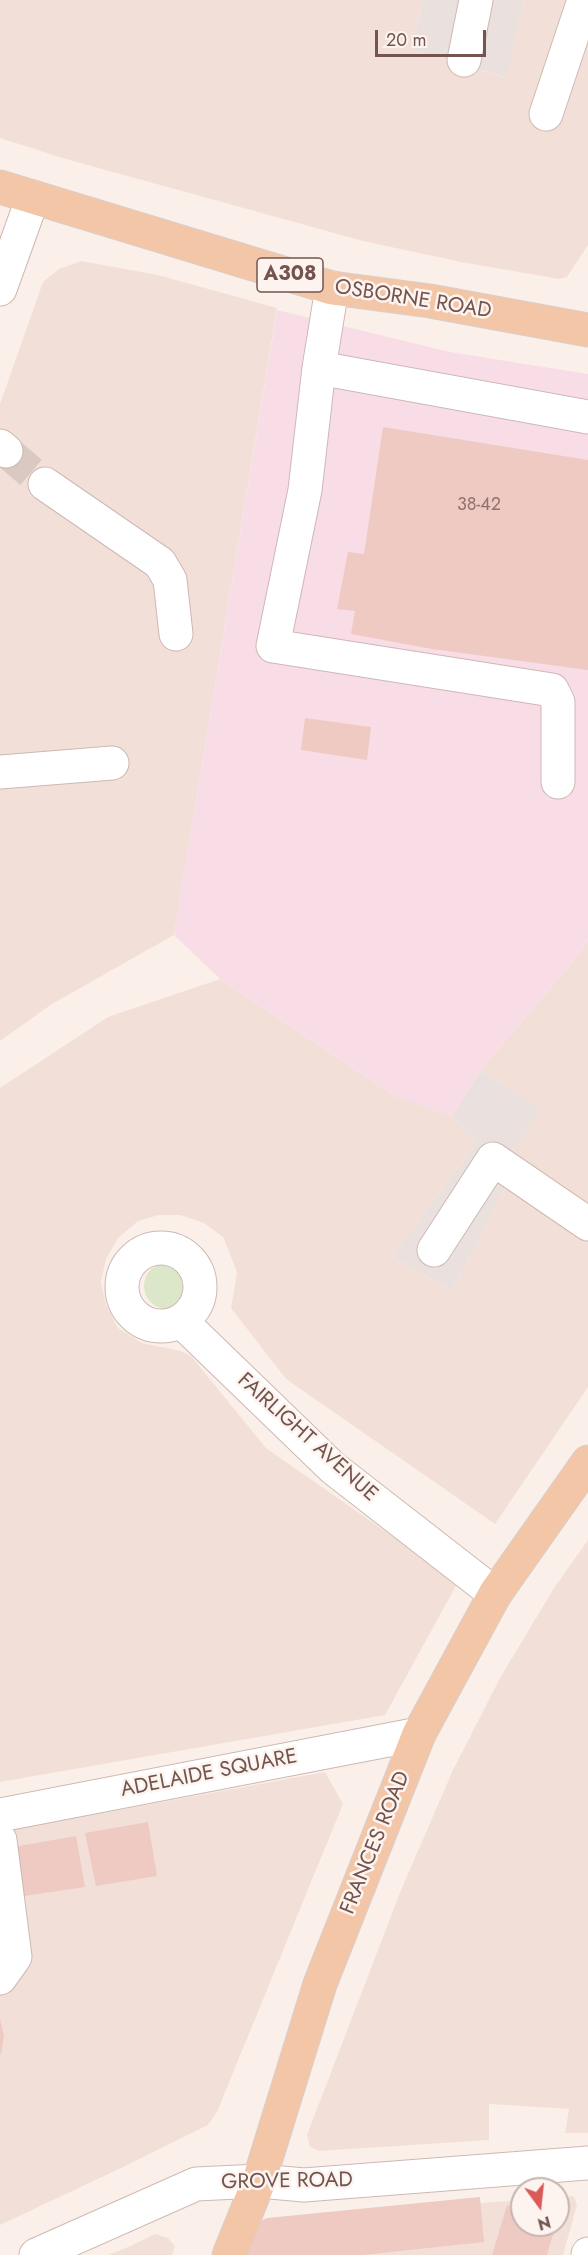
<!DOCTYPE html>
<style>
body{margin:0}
#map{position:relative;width:588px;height:2255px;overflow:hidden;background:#fbf0e9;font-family:Jost,sans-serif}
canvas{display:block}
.north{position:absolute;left:510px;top:2177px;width:60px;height:60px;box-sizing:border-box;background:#fdf4ef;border:2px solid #c6b4af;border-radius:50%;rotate:165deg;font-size:16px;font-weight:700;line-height:24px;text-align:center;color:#73544f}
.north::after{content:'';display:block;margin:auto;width:21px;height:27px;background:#d95a59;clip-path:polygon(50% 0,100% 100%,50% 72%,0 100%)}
.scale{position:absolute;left:375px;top:30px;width:111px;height:27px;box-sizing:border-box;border:3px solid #73544f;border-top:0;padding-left:8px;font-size:18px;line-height:21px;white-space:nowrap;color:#73544f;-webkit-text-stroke:4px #fdf4ef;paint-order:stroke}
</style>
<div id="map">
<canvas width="588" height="2255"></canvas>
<div class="north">N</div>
<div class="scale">20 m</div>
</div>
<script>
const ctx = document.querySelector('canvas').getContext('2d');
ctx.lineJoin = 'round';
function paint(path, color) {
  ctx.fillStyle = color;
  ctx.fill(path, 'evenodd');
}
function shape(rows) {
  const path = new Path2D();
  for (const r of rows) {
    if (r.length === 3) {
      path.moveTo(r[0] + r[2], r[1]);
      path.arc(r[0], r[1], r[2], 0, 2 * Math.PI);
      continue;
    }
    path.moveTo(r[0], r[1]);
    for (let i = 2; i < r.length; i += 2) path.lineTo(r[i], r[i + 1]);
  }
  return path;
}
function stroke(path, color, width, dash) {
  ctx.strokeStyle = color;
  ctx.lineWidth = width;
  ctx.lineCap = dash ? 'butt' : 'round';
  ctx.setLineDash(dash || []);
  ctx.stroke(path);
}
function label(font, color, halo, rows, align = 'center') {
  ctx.font = font + ' Jost,sans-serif';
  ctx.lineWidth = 5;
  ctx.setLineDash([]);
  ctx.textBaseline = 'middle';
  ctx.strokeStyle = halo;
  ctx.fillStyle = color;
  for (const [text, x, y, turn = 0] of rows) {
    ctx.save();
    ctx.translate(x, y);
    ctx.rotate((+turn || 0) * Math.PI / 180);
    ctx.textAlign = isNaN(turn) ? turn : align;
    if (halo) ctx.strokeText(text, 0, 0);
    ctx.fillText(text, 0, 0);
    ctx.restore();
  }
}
paint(shape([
 [0,0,423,0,411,50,505,77,524,0,588,0,588,245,567,277,559,279,461,262,363,241,66,159,0,138],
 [81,261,158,275,277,308,174,935,52,1004,0,1041,0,404,43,282,59,269],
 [588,940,588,1203,509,1154,540,1109,480,1070,573,962],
 [220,979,393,1095,452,1116,477,1142,392,1257,452,1291,505,1188,588,1238,588,1387,495,1524,286,1379,231,1308,237,1272,223,1237,204,1223,180,1215,159,1215,138,1221,118,1238,106,1259,101,1282,106,1305,118,1328,142,1343,181,1351,191,1356,266,1448,458,1582,385,1715,0,1782,0,1088,108,1017],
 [588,1540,588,2133,565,2133,569,2109,489,2104,489,2140,319,2151,310,2147,307,2135,401,1890,453,1770,500,1678,554,1588],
 [325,1772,343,1804,217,2112,208,2125,119,2169,0,2225,0,1832],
 [574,2196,577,2205,563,2255,270,2255,314,2215,522,2200,522,2225,558,2225,558,2198],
 [155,2234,168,2238,175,2246,172,2255,107,2255,126,2248]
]), '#f2e0d8');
paint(shape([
 [423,0,524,0,506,77,411,50],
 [480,1070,541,1109,509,1154,588,1203,588,1238,505,1188,452,1291,392,1257,477,1142,452,1116]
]), '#eae1de');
paint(shape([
 [277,310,450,352,588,374,588,940,573,962,480,1070,452,1116,393,1095,220,979,174,935]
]), '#f8dde6');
paint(shape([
 [167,1286,23]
]), '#dbe7c8');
paint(shape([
 [383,427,588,460,588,670,432,649,351,634,355,611,337,609,348,552,364,554],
 [305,718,371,727,367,760,301,750],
 [148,1822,157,1876,96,1886,85,1833],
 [76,1836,85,1887,24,1896,13,1847],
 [0,2019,4,2036,1,2054,0,2054],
 [480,2197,484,2242,363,2255,247,2255,256,2223,267,2218],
 [507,2205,522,2210,522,2225,556,2225,547,2255,492,2255]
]), '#eecac3');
stroke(shape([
 [6,451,45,484]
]), '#d9c9c2', 33, [33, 16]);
const minor = shape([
 [464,60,476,0],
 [546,114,584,0],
 [332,288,319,368,588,417],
 [0,289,33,197],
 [319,368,305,490,273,646,552,690,558,702,558,782],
 [0,446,6,451],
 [45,484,160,563,170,580,176,634],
 [0,772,112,763],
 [161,1287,39],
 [434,1250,493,1159,588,1224],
 [181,1321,333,1468,495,1594],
 [0,1815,419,1734],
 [0,1840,15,1957,0,1978],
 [36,2255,196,2184,259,2181,304,2185,588,2163],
 [588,2255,588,2254]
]);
const major = shape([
 [0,187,332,288,430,301,588,330],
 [229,2255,259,2181,320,1984,419,1734,495,1594,588,1462]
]);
stroke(minor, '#ceb8b2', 35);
stroke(major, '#d8cfce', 35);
stroke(minor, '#fff', 33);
stroke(major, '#f3c6a7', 33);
label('18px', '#92726c', null, [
 ["38-42",479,506]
]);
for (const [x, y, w] of [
 [290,275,66]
]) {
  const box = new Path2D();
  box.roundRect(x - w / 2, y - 17, w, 34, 4.5);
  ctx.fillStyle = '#fdf4ef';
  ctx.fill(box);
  stroke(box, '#73544f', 1.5);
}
label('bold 20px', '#73544f', null, [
 ["A308",290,275]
]);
label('21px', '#73544f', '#fdf4ef', [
 ["OSBORNE ROAD",413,300,9],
 ["FAIRLIGHT AVENUE",307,1438,42],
 ["ADELAIDE SQUARE",209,1774,-11],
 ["FRANCES ROAD",376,1843,-68],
 ["GROVE ROAD",287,2182,-1]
]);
</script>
